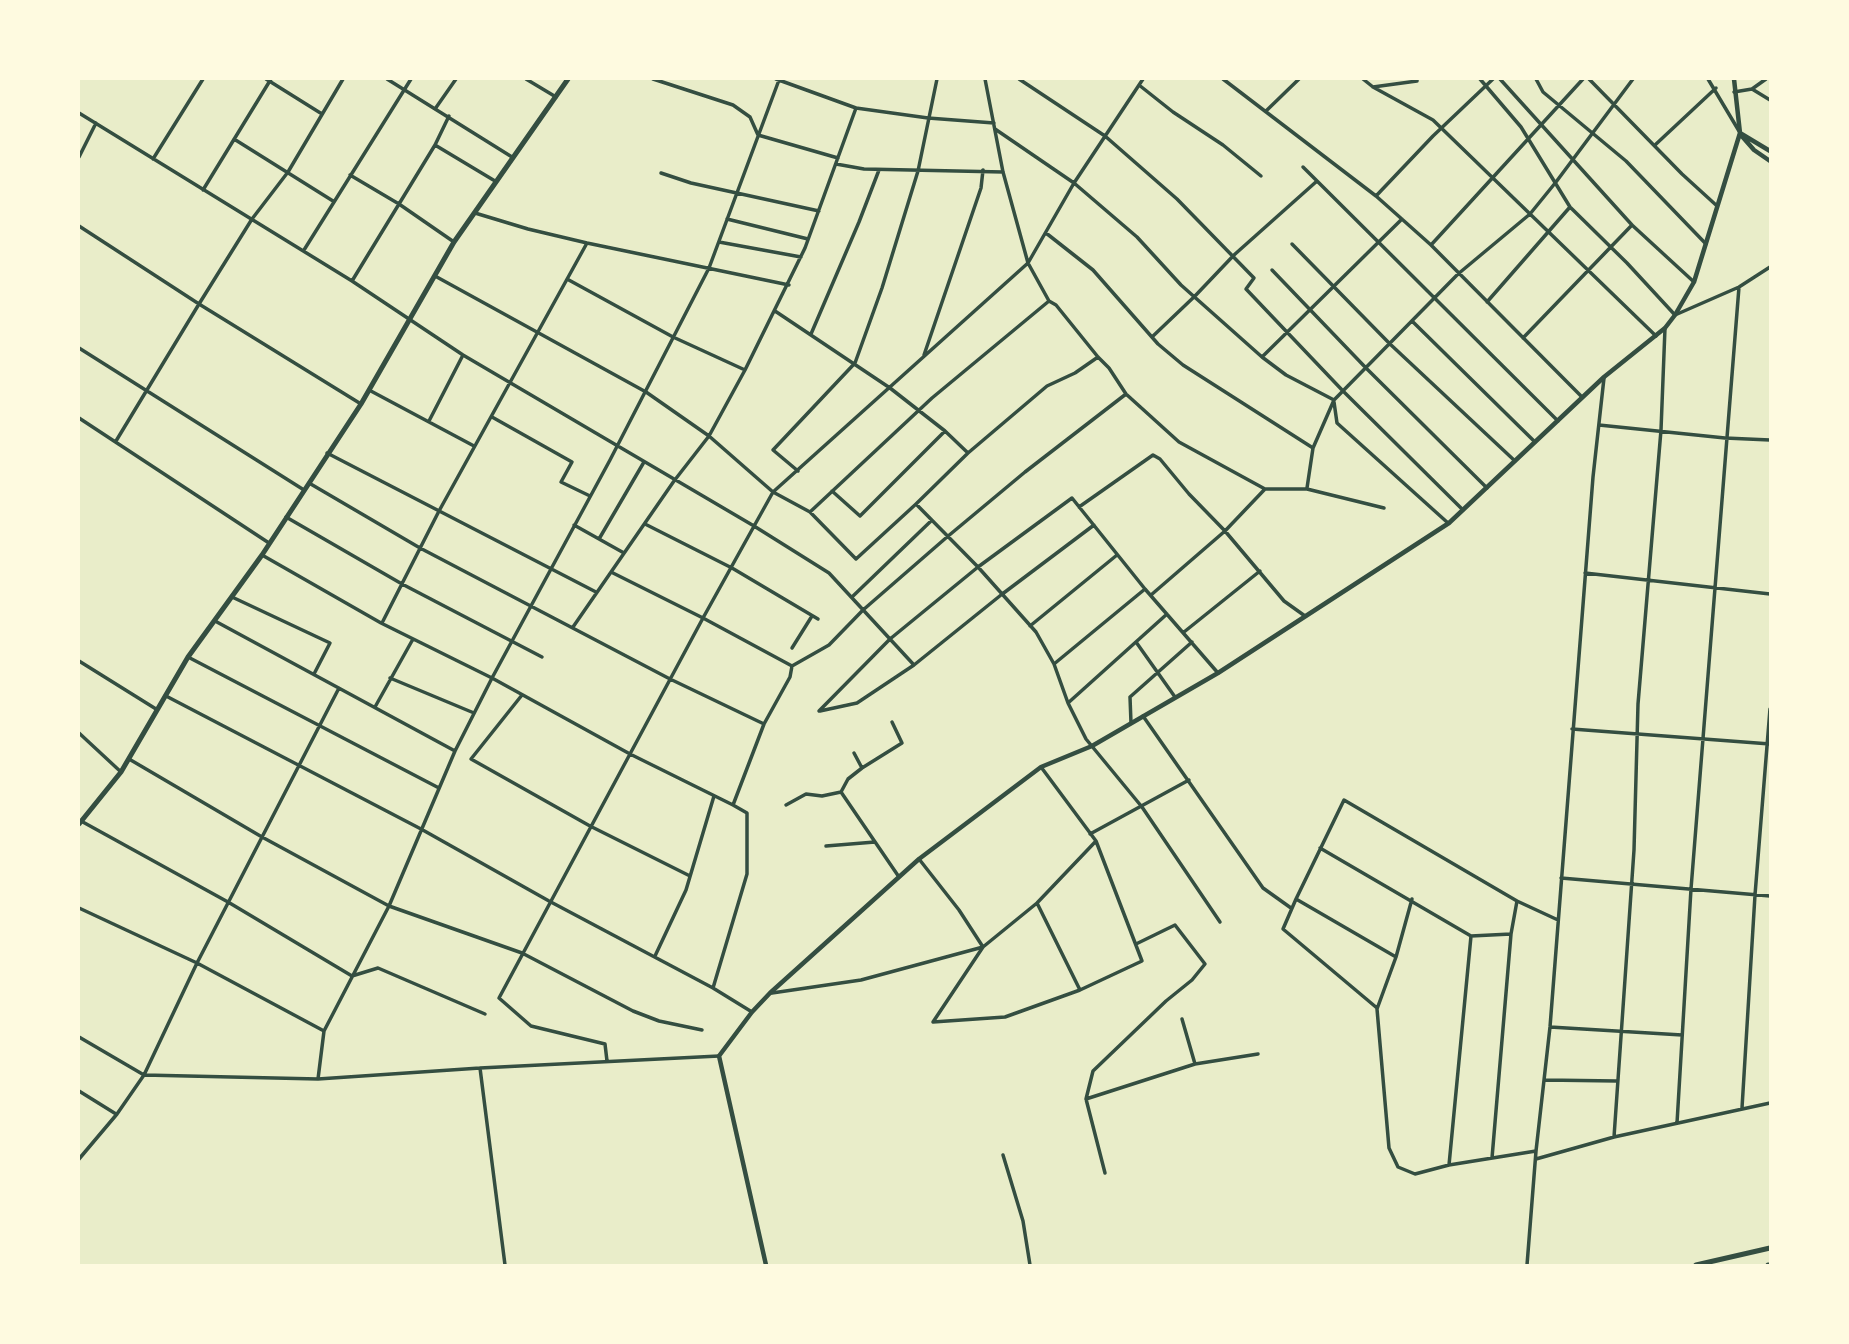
<!DOCTYPE html>
<style>
body{margin:0}
#map{position:relative;width:1849px;height:1344px;overflow:hidden;background:#e9edc9;font-family:"Open Sans",sans-serif}
canvas{display:block}
.frame{position:absolute;inset:0;border:80px solid #fefae0;pointer-events:none}
</style>
<div id="map">
<canvas width="1849" height="1344"></canvas>
<div class="frame"></div>
</div>
<script>
const ctx = document.querySelector('canvas').getContext('2d');
ctx.lineJoin = 'round';
function shape(rows) {
  const path = new Path2D();
  for (const r of rows) {
    path.moveTo(r[0], r[1]);
    for (let i = 2; i < r.length; i += 2) path.lineTo(r[i], r[i + 1]);
  }
  return path;
}
function stroke(path, color, width, dash) {
  ctx.strokeStyle = color;
  ctx.lineWidth = width;
  ctx.lineCap = dash ? 'butt' : 'round';
  ctx.setLineDash(dash || []);
  ctx.stroke(path);
}
stroke(shape([
 [266,79,322,114],
 [387,79,512,157],
 [526,79,556,97],
 [653,79,733,105,750,117,758,135,838,158],
 [776,79,856,108,928,118,994,123],
 [985,79,1003,172,1028,263,1049,301,1056,305,1098,357,1109,368,1126,394,1179,442,1265,489,1307,489,1384,508],
 [1019,79,1105,136,1177,199,1254,278,1246,289,1343,391,1463,510],
 [1223,79,1376,196,1431,245,1582,397],
 [1363,79,1373,87,1433,120,1656,336],
 [1480,79,1521,127,1570,207,1627,263,1675,315,1739,287,1770,267],
 [1500,79,1632,225,1523,338],
 [1536,79,1543,92,1626,161,1706,244],
 [1589,79,1682,174,1716,205],
 [1708,79,1739,131],
 [1139,85,1173,112,1223,145,1261,176],
 [1373,87,1417,81,1417,79],
 [1752,89,1770,100],
 [1734,92,1752,89,1766,79],
 [435,109,456,79],
 [1266,111,1299,79],
 [79,113,352,281,463,355,754,526,829,573,914,665],
 [995,129,1074,183,1137,237,1181,285,1262,357,1286,375,1334,400],
 [234,139,333,201],
 [435,145,495,181],
 [1655,145,1716,88],
 [79,157,96,123],
 [153,159,203,79],
 [836,164,864,169,1003,172],
 [1303,167,1558,421],
 [661,173,691,183,819,211],
 [350,175,399,204,454,242],
 [203,190,271,79],
 [1376,196,1433,136,1493,79],
 [475,213,528,229,587,243,789,285],
 [727,219,808,239],
 [1632,225,1694,282],
 [79,226,199,304,361,404],
 [1046,233,1093,270,1158,344,1183,365,1313,448],
 [719,242,801,257],
 [1292,244,1390,344,1515,461],
 [1431,245,1583,79],
 [304,250,411,79],
 [1272,270,1366,368,1487,488],
 [435,276,646,392,709,436,773,492,810,512,856,559,916,504,968,453,1047,386,1075,373,1098,357],
 [567,279,673,337,745,370],
 [352,281,435,145,449,116],
 [1487,302,1570,207],
 [775,311,890,388,945,431,968,453],
 [1412,321,1535,442],
 [811,334,859,222,879,170],
 [1152,337,1195,296,1234,255,1317,181],
 [79,348,304,490],
 [924,355,981,188,983,170],
 [1262,357,1402,219],
 [369,390,474,446],
 [1334,402,1337,423,1448,523],
 [492,417,572,462,561,482,590,496],
 [79,418,269,543],
 [429,421,463,355],
 [1599,425,1725,438,1770,440],
 [116,441,199,304,252,219,288,172,343,79],
 [327,453,596,592],
 [798,471,773,450,855,363,882,288,918,171,937,79],
 [309,483,420,548,670,679,764,724],
 [1307,488,1313,448,1334,400,1458,274,1530,214,1556,182,1633,79],
 [832,491,860,516,945,431],
 [1079,507,1153,455,1160,459,1189,494,1225,531,1284,601,1305,616],
 [810,512,932,398,1049,301],
 [286,517,402,584,542,657],
 [645,524,732,568,818,619],
 [574,525,624,553],
 [599,539,644,462],
 [262,555,381,623,492,678,630,754,733,805,764,724,790,677,792,666,829,645,863,610,947,537,1025,472,1126,394],
 [611,572,703,618,792,666],
 [1585,573,1770,594],
 [1145,589,1218,673],
 [1151,595,1225,531,1265,489],
 [232,597,330,643,314,674],
 [852,597,931,521],
 [215,621,455,751],
 [382,623,439,511,587,243],
 [1030,626,1117,555],
 [573,627,674,481,709,436,745,370,805,248,856,108],
 [1184,632,1260,571],
 [1136,642,1175,697],
 [792,648,812,616],
 [188,657,439,788],
 [79,661,156,709],
 [1054,664,1068,703,1167,614],
 [390,678,474,713],
 [522,695,471,759,590,826,690,876],
 [166,696,421,829,549,901,713,988,752,1012],
 [1068,703,1086,739,1142,807,1220,922],
 [375,707,413,639],
 [819,711,890,639,978,567,1072,498,1145,589,1054,664,1036,632,978,567,916,504],
 [820,711,857,703,914,665,1001,595,1094,525],
 [1143,716,1263,888,1291,908],
 [1131,723,1130,697,1192,642],
 [1572,729,1770,744],
 [79,733,121,772],
 [854,753,862,768,848,779,841,792,899,877],
 [129,759,262,837,389,906,522,953,633,1011,659,1021,702,1030],
 [862,768,902,743,892,722],
 [786,805,806,794,822,796,841,792],
 [81,821,228,902,352,976,378,968,485,1014],
 [1090,834,1189,780],
 [826,846,875,842],
 [1320,848,1471,936,1511,934],
 [1561,878,1770,896],
 [1296,899,1283,929,1377,1008],
 [1412,899,1396,957,1377,1009,1389,1148,1398,1167,1415,1174,1449,1165,1536,1151],
 [1517,901,1558,920],
 [1037,903,1080,990],
 [79,908,197,963,324,1031],
 [655,956,686,890,714,796],
 [1396,957,1296,899,1344,800,1517,901,1511,934,1492,1158],
 [713,988,747,874,747,813,733,805],
 [772,993,861,980,983,947,959,910,919,859],
 [1182,1019,1195,1064],
 [933,1022,1005,1017,1080,990,1142,961,1096,841,1041,767],
 [933,1022,983,947,1037,903,1096,841],
 [1550,1027,1682,1035],
 [79,1037,144,1075,197,963,339,688],
 [607,1061,605,1044,531,1026,499,998,703,618,773,492,1028,263,1074,183,1143,79],
 [480,1068,505,1265],
 [318,1079,324,1031,389,906,455,751,492,678,610,460,709,268,779,80],
 [1544,1080,1617,1081],
 [79,1091,116,1114],
 [1086,1099,1093,1071,1166,1001,1192,980,1205,964,1175,925,1136,944],
 [1742,1108,1755,895,1770,709],
 [1677,1123,1691,889,1739,287],
 [1614,1137,1634,850,1638,704,1661,430,1665,328],
 [1003,1155,1023,1221,1030,1265],
 [79,1159,117,1114,144,1075,318,1079,480,1068,719,1056],
 [1536,1159,1614,1137,1770,1103],
 [1449,1165,1471,936],
 [1105,1173,1086,1099,1195,1064,1258,1054],
 [1527,1265,1536,1151,1550,1027,1593,477,1604,378]
]), '#344e41', 3.5);
stroke(shape([
 [1740,133,1770,151],
 [1740,134,1754,150,1770,161],
 [766,1265,719,1056,752,1012,770,993,919,859,1041,767,1092,746,1218,673,1449,523,1604,377,1665,328,1675,315,1694,282,1740,133,1734,79]
]), '#344e41', 4.5);
stroke(shape([
 [79,824,121,772,188,657,262,555,361,404,454,242,568,79],
 [1696,1265,1770,1248],
 [1768,1265,1770,1265]
]), '#344e41', 5);
</script>
